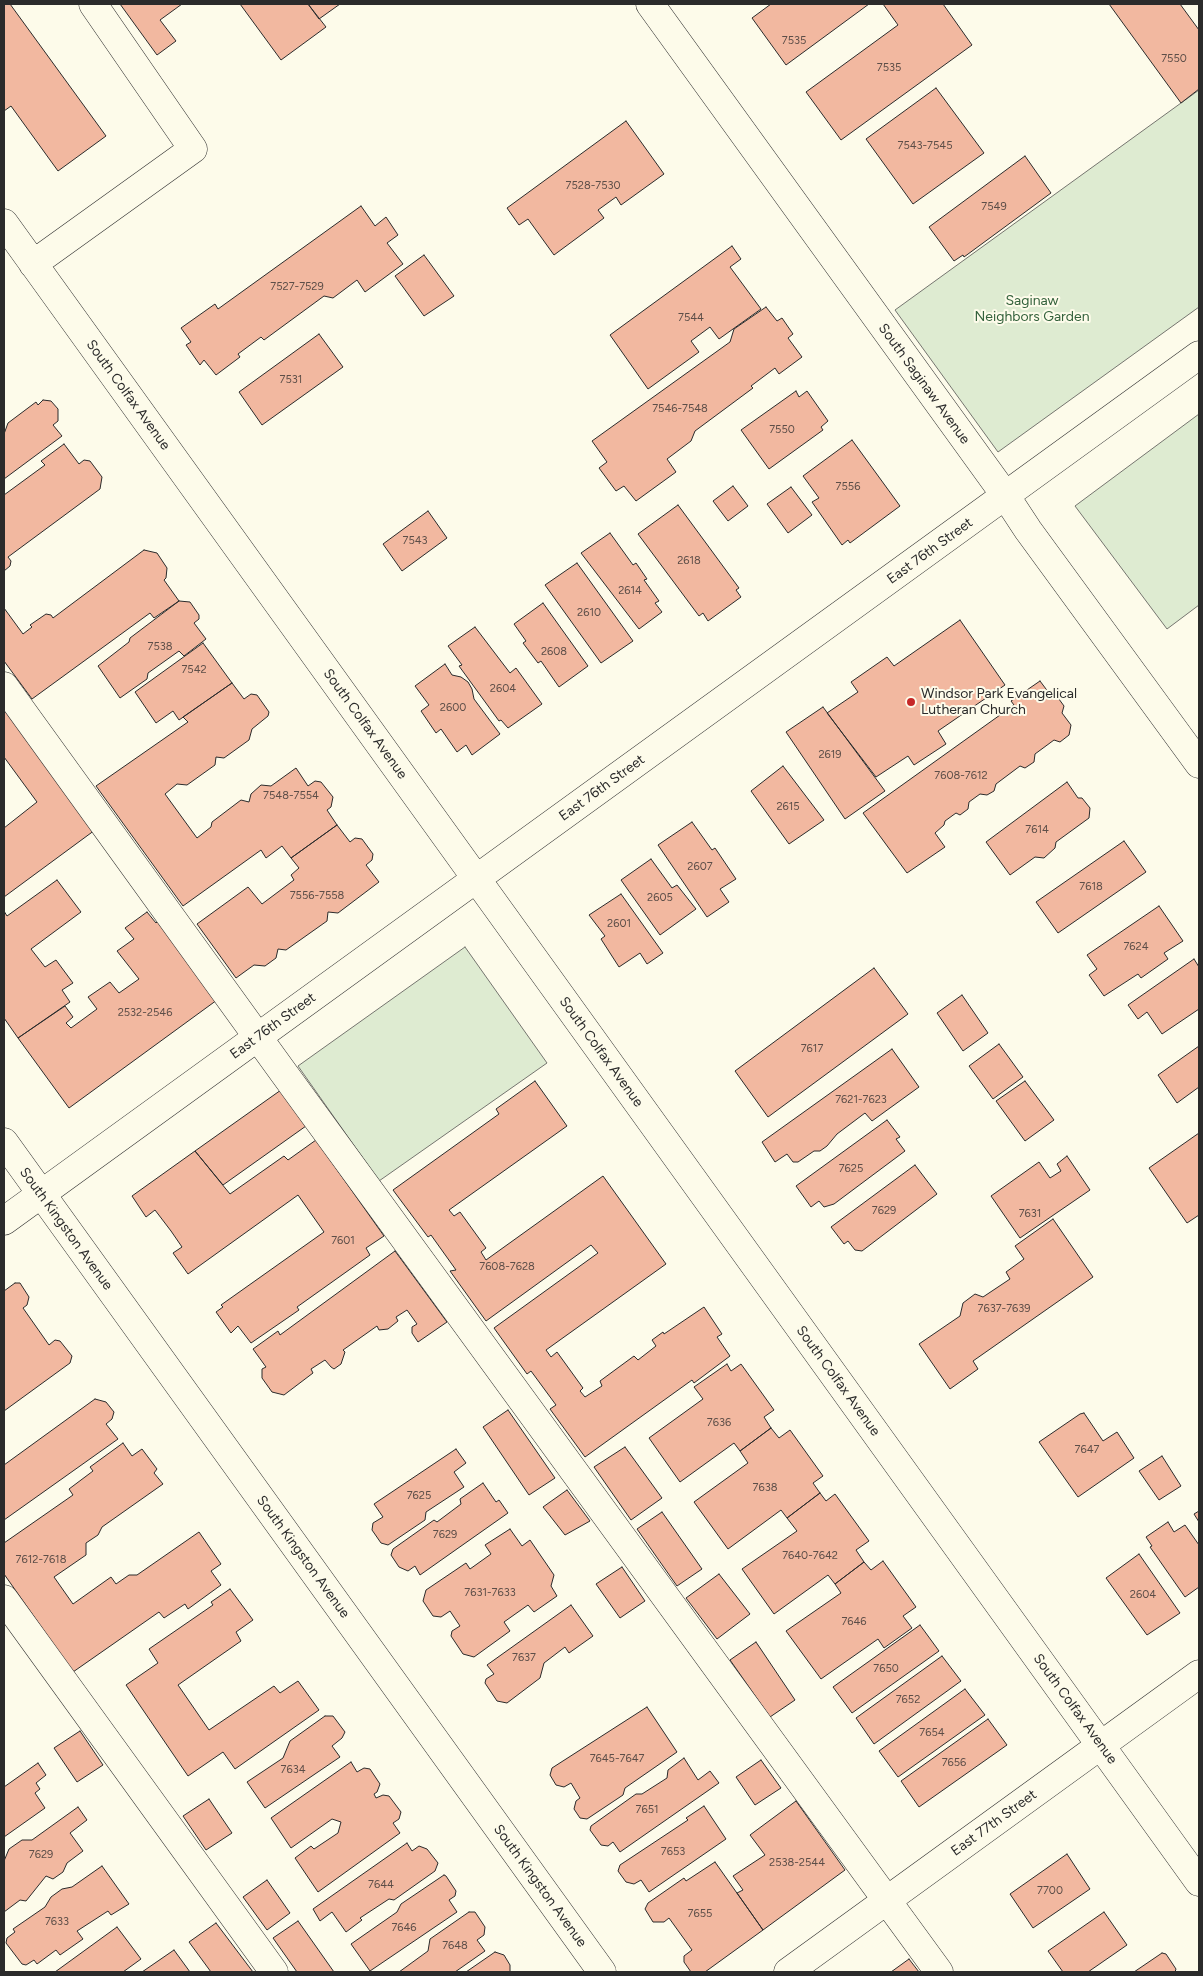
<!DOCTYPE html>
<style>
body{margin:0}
#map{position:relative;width:1203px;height:1976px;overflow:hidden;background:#fdfbea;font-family:Figtree,sans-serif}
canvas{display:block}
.frame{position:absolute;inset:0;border:5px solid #2b2b2b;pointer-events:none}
</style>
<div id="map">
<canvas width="1203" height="1976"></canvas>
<div class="frame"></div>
</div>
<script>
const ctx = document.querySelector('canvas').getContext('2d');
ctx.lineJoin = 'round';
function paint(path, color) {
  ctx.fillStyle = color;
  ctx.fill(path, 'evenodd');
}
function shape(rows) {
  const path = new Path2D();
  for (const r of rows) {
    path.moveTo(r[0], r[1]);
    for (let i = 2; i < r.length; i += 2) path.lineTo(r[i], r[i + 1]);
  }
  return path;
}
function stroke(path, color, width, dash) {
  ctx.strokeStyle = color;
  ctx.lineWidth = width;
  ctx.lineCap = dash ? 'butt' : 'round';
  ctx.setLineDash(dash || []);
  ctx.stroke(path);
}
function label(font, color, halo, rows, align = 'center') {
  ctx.font = font + ' Figtree,sans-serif';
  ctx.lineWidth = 4;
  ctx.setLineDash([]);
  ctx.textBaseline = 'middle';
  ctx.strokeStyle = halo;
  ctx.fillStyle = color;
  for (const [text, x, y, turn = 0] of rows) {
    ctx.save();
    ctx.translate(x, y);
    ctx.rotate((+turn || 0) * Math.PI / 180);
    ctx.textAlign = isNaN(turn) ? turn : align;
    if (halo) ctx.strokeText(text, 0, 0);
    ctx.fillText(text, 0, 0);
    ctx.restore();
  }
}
const green = shape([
 [1199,90,1199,307,998,452,895,310,1199,90],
 [1199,414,1199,605,1167,629,1075,506,1199,414],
 [465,947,547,1063,379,1181,298,1066,465,947]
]);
paint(green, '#deebd1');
stroke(green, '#74746e', 1);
const building = shape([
 [4,4,10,4,106,136,58,171,11,106,4,111,4,4],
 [120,4,182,4,160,20,176,41,157,55,120,4],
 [240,4,308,4,326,27,281,60,240,4],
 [308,4,340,4,319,19,308,4],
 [771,4,869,4,786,65,752,18,771,4],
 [883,4,943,4,972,45,841,140,806,92,898,25,883,4],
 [1109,4,1180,4,1199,30,1199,89,1181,103,1109,4],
 [936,88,984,153,913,204,866,139,936,88],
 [626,121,664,174,621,205,616,197,598,210,604,218,554,255,528,219,519,225,507,208,626,121],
 [1025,156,1051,193,964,257,963,255,954,261,929,227,1025,156],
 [361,206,375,226,386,217,398,235,387,243,403,264,365,292,357,280,333,298,324,296,264,340,261,337,238,354,240,357,216,375,204,360,200,365,186,345,191,342,181,328,215,304,218,309,361,206],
 [732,246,741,259,730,267,761,309,719,339,710,327,691,341,699,352,648,389,610,335,732,246],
 [424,255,454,296,424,316,395,276,424,255],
 [766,307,777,321,782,318,793,334,788,338,802,357,779,374,775,368,751,386,753,388,695,431,691,441,667,459,676,472,636,501,624,486,616,491,599,468,607,462,592,441,730,342,734,329,766,307],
 [319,334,343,367,262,425,239,392,319,334],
 [796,391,799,397,807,391,828,421,821,427,823,430,769,469,741,430,796,391],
 [43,400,51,401,58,409,58,421,53,425,62,436,4,479,4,434,8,423,36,402,38,405,43,400],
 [852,440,900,506,850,543,848,540,842,545,812,502,819,498,803,476,852,440],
 [64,444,79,464,84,460,90,461,102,477,100,489,8,557,11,561,10,566,4,571,4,495,45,465,41,461,64,444],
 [733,486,748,506,728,521,713,501,733,486],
 [791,487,812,515,788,533,767,504,791,487],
 [678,505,739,588,736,590,741,597,708,621,703,613,699,616,638,534,678,505],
 [428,511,447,538,402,571,383,544,428,511],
 [610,533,633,565,636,563,647,579,644,580,659,601,655,603,662,612,639,629,581,553,610,533],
 [144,550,157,553,167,568,166,578,164,580,179,601,154,618,150,613,32,699,4,661,4,608,23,634,32,627,30,625,46,614,51,615,53,618,144,550],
 [577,563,633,641,601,663,545,585,577,563],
 [179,601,190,602,199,615,199,619,194,623,206,639,184,656,179,651,148,673,147,679,120,698,98,666,129,642,130,638,179,601],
 [543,603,588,666,559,687,541,661,538,663,523,643,526,641,514,624,543,603],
 [960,620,1005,685,938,731,946,744,914,765,908,756,876,777,827,713,858,692,851,682,887,657,894,666,960,620],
 [475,627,510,673,516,668,542,704,508,728,501,720,499,721,459,666,462,665,448,646,475,627],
 [203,643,232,683,179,720,173,711,156,723,135,692,203,643],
 [445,664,452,675,461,677,468,682,472,689,474,699,500,734,472,755,466,745,457,752,441,729,436,733,421,711,429,705,415,686,445,664],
 [1040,681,1049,693,1056,695,1064,706,1062,713,1071,725,1069,735,1060,742,1054,740,1035,754,1034,762,1025,768,1020,766,996,784,994,791,987,795,980,794,969,802,968,809,960,815,956,813,945,821,944,825,935,833,945,847,907,873,863,813,1014,705,1011,701,1040,681],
 [232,683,244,699,251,694,257,695,269,712,268,716,252,729,249,740,224,758,216,757,215,765,187,785,177,784,165,794,197,838,211,827,212,822,241,800,249,802,251,794,261,785,271,786,296,768,308,786,315,781,321,782,333,797,331,807,327,810,337,825,291,858,282,846,266,858,261,850,183,906,96,786,188,722,183,717,232,683],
 [4,705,95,830,4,897,4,828,37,802,4,757,4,705],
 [823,707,885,791,845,819,786,732,823,707],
 [783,766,824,820,789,844,751,791,783,766],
 [1067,782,1078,798,1082,798,1090,808,1089,818,1056,842,1055,848,1044,858,1035,857,1010,875,986,842,1067,782],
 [692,822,712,850,715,848,736,879,720,889,729,902,707,917,658,845,692,822],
 [337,825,350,842,355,838,362,839,373,854,372,860,366,865,379,882,338,913,328,912,327,921,286,950,278,949,276,958,265,966,254,965,236,978,197,924,248,887,262,904,294,880,291,875,299,868,291,858,337,825],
 [1124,841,1146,872,1058,933,1036,902,1124,841],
 [651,859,672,888,677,885,696,909,660,935,621,880,651,859],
 [57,880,81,912,31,949,45,967,56,960,73,983,62,990,70,1002,18,1038,4,1018,4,911,7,916,57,880],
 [621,894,663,953,647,964,640,953,619,967,601,939,605,936,589,915,621,894],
 [1159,906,1183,941,1164,953,1168,959,1141,978,1138,974,1104,996,1089,975,1097,969,1087,955,1159,906],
 [147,912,156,923,159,920,217,1000,69,1108,18,1038,65,1006,73,1017,66,1023,71,1028,97,1009,88,997,110,982,119,993,139,979,117,951,134,939,125,928,147,912],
 [1194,959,1199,967,1199,1009,1162,1034,1147,1012,1138,1019,1128,1005,1194,959],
 [874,968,908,1014,768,1117,735,1071,874,968],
 [962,995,988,1033,963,1051,937,1013,962,995],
 [999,1044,1023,1077,993,1099,969,1066,999,1044],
 [1199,1046,1199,1087,1177,1103,1158,1075,1199,1046],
 [892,1049,919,1087,872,1121,865,1113,837,1134,827,1146,820,1151,814,1151,798,1162,793,1162,787,1154,775,1162,762,1142,892,1049],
 [535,1081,567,1126,449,1210,454,1216,460,1212,486,1248,481,1252,486,1260,603,1176,666,1264,546,1350,551,1357,557,1352,583,1388,580,1391,585,1397,602,1386,600,1381,634,1356,638,1360,656,1346,652,1340,663,1332,664,1334,704,1307,722,1334,717,1337,730,1356,694,1383,692,1380,585,1457,550,1409,556,1405,531,1371,527,1374,494,1328,598,1253,591,1245,486,1321,450,1271,456,1270,431,1235,428,1237,393,1190,499,1114,496,1109,535,1081],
 [1025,1081,1054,1120,1025,1141,996,1101,1025,1081],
 [281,1090,306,1126,223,1185,195,1151,281,1090],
 [887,1120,900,1137,896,1139,905,1151,834,1204,824,1207,819,1201,811,1207,796,1186,887,1120],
 [1199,1133,1199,1215,1187,1223,1149,1168,1199,1133],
 [316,1140,384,1236,366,1248,370,1255,297,1307,299,1310,251,1343,238,1326,231,1333,216,1312,223,1307,221,1305,324,1232,298,1195,188,1274,173,1253,182,1247,171,1231,155,1210,146,1217,132,1196,195,1151,230,1194,284,1156,288,1160,316,1140],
 [1067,1156,1090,1190,1020,1238,991,1196,1039,1162,1050,1178,1061,1171,1057,1164,1067,1156],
 [915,1165,937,1194,862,1251,855,1250,848,1241,844,1244,831,1227,915,1165],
 [1053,1219,1093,1277,973,1361,978,1369,950,1389,919,1344,960,1316,963,1303,975,1294,983,1297,1010,1279,1006,1272,1024,1259,1015,1246,1053,1219],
 [395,1251,447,1322,418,1342,412,1333,412,1327,417,1324,407,1310,396,1317,398,1321,388,1329,379,1330,377,1326,343,1350,345,1352,341,1364,334,1369,331,1367,325,1360,311,1369,313,1373,284,1395,272,1392,262,1378,262,1369,266,1367,253,1349,278,1331,280,1335,395,1251],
 [15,1283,20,1283,29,1297,27,1305,23,1308,49,1345,55,1340,60,1341,72,1356,70,1363,4,1411,4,1291,15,1283],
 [727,1364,731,1371,741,1364,774,1410,764,1417,771,1428,740,1451,734,1443,680,1482,649,1438,703,1399,694,1387,727,1364],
 [95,1399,106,1402,114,1412,112,1419,106,1424,118,1439,4,1520,4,1465,95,1399],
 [508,1410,555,1478,529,1495,483,1427,508,1410],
 [1084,1413,1103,1441,1117,1432,1134,1458,1078,1497,1039,1442,1080,1414,1084,1413],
 [771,1428,779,1438,790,1430,823,1476,813,1483,820,1493,787,1518,781,1510,728,1549,694,1502,748,1463,740,1451,771,1428],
 [123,1443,132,1456,142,1449,157,1469,154,1473,163,1484,102,1527,98,1535,86,1543,86,1555,54,1577,73,1604,111,1577,116,1584,129,1575,137,1575,199,1532,221,1564,211,1571,221,1585,188,1609,185,1604,164,1618,159,1612,73,1672,4,1574,4,1543,73,1495,69,1489,93,1471,90,1467,123,1443],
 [625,1447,662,1498,631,1520,594,1467,625,1447],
 [456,1449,466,1463,454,1472,464,1487,426,1512,425,1520,388,1545,381,1543,372,1530,373,1523,383,1517,374,1504,456,1449],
 [1162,1456,1181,1486,1159,1500,1139,1471,1162,1456],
 [483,1483,496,1502,499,1500,508,1513,420,1575,415,1566,408,1571,399,1567,391,1555,393,1549,434,1520,437,1522,461,1504,460,1499,483,1483],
 [567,1490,590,1521,565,1535,543,1507,567,1490],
 [820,1493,826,1501,835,1494,869,1541,856,1550,864,1562,835,1584,828,1575,774,1614,742,1569,797,1531,787,1518,820,1493],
 [1199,1511,1199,1522,1194,1514,1199,1511],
 [662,1512,702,1569,677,1586,637,1529,662,1512],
 [1168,1522,1174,1532,1185,1525,1199,1545,1199,1587,1185,1597,1150,1547,1152,1546,1146,1537,1168,1522],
 [510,1529,522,1546,530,1540,554,1575,551,1586,557,1596,534,1612,528,1605,504,1622,510,1631,474,1657,463,1654,451,1636,452,1631,460,1626,450,1611,441,1617,433,1616,423,1601,426,1590,466,1563,470,1569,491,1554,485,1545,510,1529],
 [1139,1554,1180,1613,1147,1635,1106,1578,1139,1554],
 [883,1561,916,1607,903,1616,912,1628,884,1648,878,1639,821,1679,786,1631,841,1593,835,1584,864,1562,871,1570,883,1561],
 [622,1567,645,1601,620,1618,596,1584,622,1567],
 [719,1574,750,1614,717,1639,686,1598,719,1574],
 [230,1589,253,1620,236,1632,241,1641,178,1685,209,1730,274,1686,280,1693,298,1681,319,1710,235,1769,223,1752,188,1776,126,1685,158,1663,149,1649,213,1605,211,1602,230,1589],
 [571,1605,593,1636,569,1653,565,1647,544,1663,540,1678,507,1703,497,1701,485,1683,486,1679,494,1674,487,1665,571,1605],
 [920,1625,939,1651,852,1713,833,1687,920,1625],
 [756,1642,795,1700,770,1717,730,1660,756,1642],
 [942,1656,961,1681,874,1744,856,1718,942,1656],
 [965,1689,985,1715,898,1777,879,1751,965,1689],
 [647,1707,677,1752,625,1788,623,1795,587,1819,580,1818,574,1809,576,1801,580,1798,571,1783,564,1787,556,1785,550,1775,552,1768,647,1707],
 [325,1716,333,1716,345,1732,342,1738,332,1746,340,1757,265,1808,247,1782,283,1758,290,1741,325,1716],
 [988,1719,1007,1745,919,1807,901,1781,988,1719],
 [80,1731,103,1765,77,1782,54,1748,80,1731],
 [684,1758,698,1780,710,1771,719,1783,620,1852,613,1842,608,1846,601,1845,590,1830,591,1826,636,1794,642,1794,667,1778,668,1770,684,1758],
 [761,1760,781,1788,755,1805,736,1777,761,1760],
 [351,1762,357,1772,364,1768,370,1769,380,1784,377,1792,374,1794,376,1798,383,1795,389,1796,401,1812,399,1819,393,1823,400,1833,318,1892,295,1858,311,1846,314,1849,338,1833,341,1822,332,1819,291,1848,271,1818,351,1762],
 [38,1763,46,1775,36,1783,40,1789,35,1793,45,1808,4,1837,4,1787,38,1763],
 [209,1799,232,1833,206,1850,183,1816,209,1799],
 [796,1801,845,1870,763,1930,737,1893,743,1890,733,1876,765,1855,750,1835,796,1801],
 [704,1806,726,1839,649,1892,641,1880,634,1884,626,1882,618,1871,620,1865,688,1820,686,1818,704,1806],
 [78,1807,87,1820,70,1833,83,1851,67,1863,63,1872,53,1879,46,1876,26,1901,20,1900,4,1912,4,1861,9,1849,22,1840,32,1840,78,1807],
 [407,1843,412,1851,419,1846,427,1849,438,1863,435,1871,394,1900,389,1899,360,1918,362,1920,346,1932,332,1912,320,1921,313,1909,407,1843],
 [1067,1854,1090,1889,1033,1928,1010,1894,1067,1854],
 [715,1862,763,1930,705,1972,691,1972,684,1962,684,1956,692,1950,669,1918,664,1922,653,1922,645,1909,648,1903,684,1878,686,1881,715,1862],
 [102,1866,129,1904,111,1915,108,1911,77,1931,83,1939,60,1955,56,1950,37,1964,34,1960,26,1965,22,1964,6,1943,7,1938,15,1932,13,1929,45,1907,51,1897,62,1889,72,1887,102,1866],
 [444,1875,446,1876,456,1891,455,1896,449,1900,457,1912,370,1971,351,1944,397,1912,401,1904,444,1875],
 [267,1880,290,1913,267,1930,243,1897,267,1880],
 [469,1912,475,1912,485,1927,484,1935,477,1940,485,1951,455,1972,399,1972,428,1951,430,1939,469,1912],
 [1104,1912,1127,1945,1088,1972,1063,1972,1048,1951,1104,1912],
 [298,1921,334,1972,297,1972,273,1938,298,1921],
 [216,1923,253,1972,211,1972,189,1942,216,1923],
 [117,1927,141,1959,123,1972,55,1972,117,1927],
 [174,1950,190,1972,142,1972,174,1950],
 [495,1952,504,1955,510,1965,510,1972,466,1972,495,1952],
 [1162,1953,1166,1954,1176,1969,1175,1972,1134,1972,1162,1953],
 [909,1959,919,1972,891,1972,909,1959]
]);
paint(building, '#f2b8a0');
stroke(building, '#2b2b2b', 1);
const minor = shape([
 [650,4,1005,495,1028,530,1199,764],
 [4,223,1199,1882],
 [33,264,193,149,93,4],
 [4,686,283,1072,939,1972],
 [4,1142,602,1972],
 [4,1221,1199,355],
 [4,1599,274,1972],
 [788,1972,1199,1674]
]);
stroke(minor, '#2b2b2b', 29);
stroke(minor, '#fdfbea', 28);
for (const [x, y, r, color] of [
 [911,702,5,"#c62828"]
]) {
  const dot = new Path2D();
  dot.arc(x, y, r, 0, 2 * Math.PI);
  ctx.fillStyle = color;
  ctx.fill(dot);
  stroke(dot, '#fdfbea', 2);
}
label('11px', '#5d4e48', null, [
 ["7535",794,41],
 ["7550",1174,59],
 ["7535",889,68],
 ["7543-7545",925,146],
 ["7528-7530",593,186],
 ["7549",994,207],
 ["7527-7529",297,287],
 ["7544",691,318],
 ["7531",291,380],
 ["7546-7548",680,409],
 ["7550",782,430],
 ["7556",848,487],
 ["7543",415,541],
 ["2618",689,561],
 ["2614",630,591],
 ["2610",589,613],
 ["7538",160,647],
 ["2608",554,652],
 ["7542",194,670],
 ["2604",503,689],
 ["2600",453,708],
 ["2619",830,755],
 ["7608-7612",961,776],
 ["7548-7554",291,796],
 ["2615",788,807],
 ["7614",1037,830],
 ["2607",700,867],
 ["7618",1091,887],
 ["7556-7558",317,896],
 ["2605",660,898],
 ["2601",619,924],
 ["7624",1136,947],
 ["2532-2546",145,1013],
 ["7617",812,1049],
 ["7621-7623",861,1100],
 ["7625",851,1169],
 ["7629",884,1211],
 ["7631",1030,1214],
 ["7601",343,1241],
 ["7608-7628",507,1267],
 ["7637-7639",1004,1309],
 ["7636",719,1423],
 ["7647",1087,1450],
 ["7638",765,1488],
 ["7625",419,1496],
 ["7629",445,1535],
 ["7640-7642",810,1556],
 ["7612-7618",41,1560],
 ["7631-7633",490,1593],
 ["2604",1143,1595],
 ["7646",854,1622],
 ["7637",524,1658],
 ["7650",886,1669],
 ["7652",908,1700],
 ["7654",932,1733],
 ["7645-7647",617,1759],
 ["7656",954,1763],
 ["7634",293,1770],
 ["7651",647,1810],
 ["7653",673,1852],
 ["7629",41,1855],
 ["2538-2544",797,1863],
 ["7644",381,1885],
 ["7700",1050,1891],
 ["7655",700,1914],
 ["7633",57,1922],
 ["7646",404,1928],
 ["7648",455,1946]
]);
label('14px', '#34623c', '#fdfbea', [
 ["Saginaw",1032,301],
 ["Neighbors Garden",1032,317]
]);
label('14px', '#2b2b2b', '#fdfbea', [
 ["South Saginaw Avenue",924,384,54],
 ["South Colfax Avenue",128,395,54],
 ["East 76th Street",930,551,-36],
 ["South Colfax Avenue",365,724,54],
 ["East 76th Street",602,788,-36],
 ["East 76th Street",273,1026,-36],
 ["South Colfax Avenue",601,1052,54],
 ["South Kingston Avenue",66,1229,54],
 ["South Colfax Avenue",838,1381,54],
 ["South Kingston Avenue",303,1557,54],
 ["South Colfax Avenue",1075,1709,54],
 ["East 77th Street",994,1823,-36],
 ["South Kingston Avenue",540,1886,54]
]);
label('14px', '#2b2b2b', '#fdfbea', [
 ["Windsor Park Evangelical",921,694],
 ["Lutheran Church",921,710]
], 'left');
</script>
